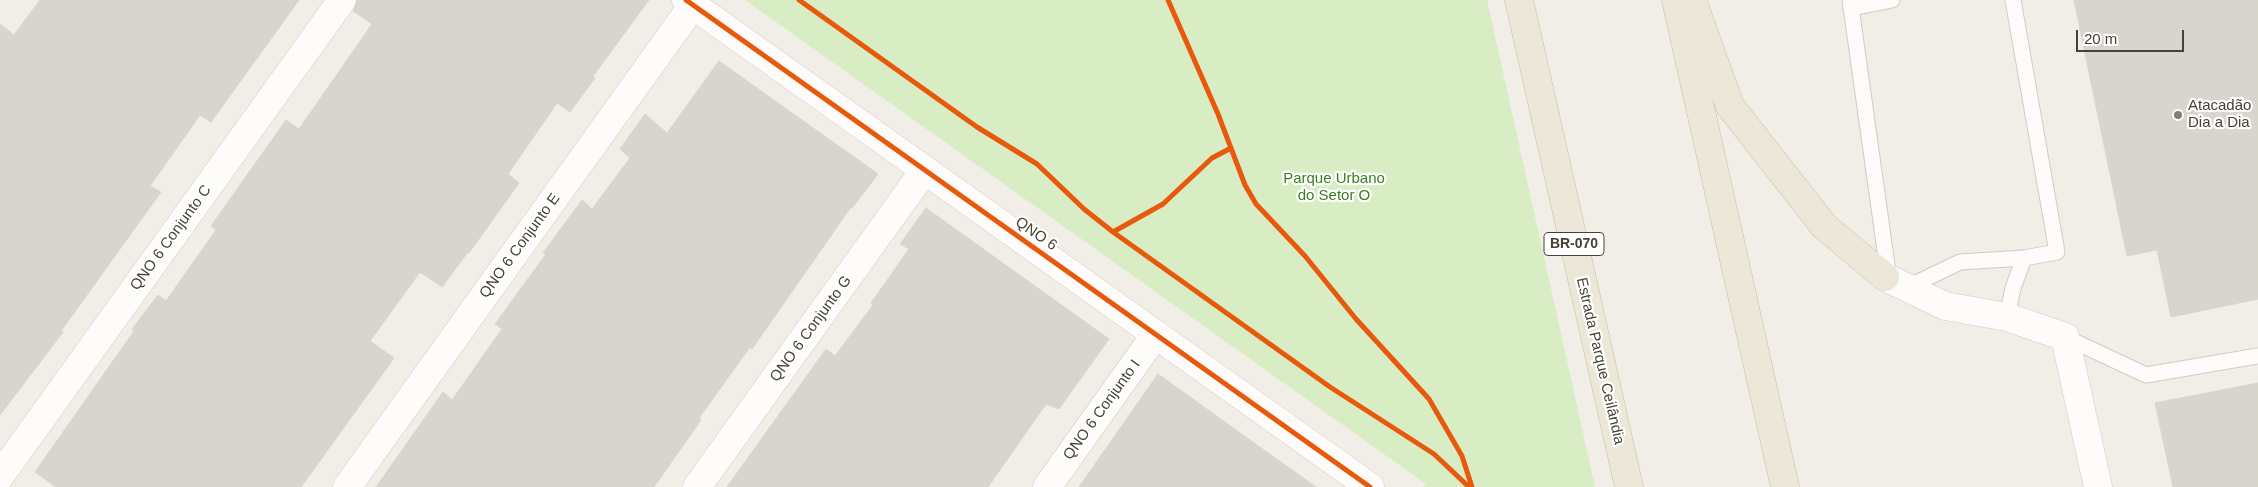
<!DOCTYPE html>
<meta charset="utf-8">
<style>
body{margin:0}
#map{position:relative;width:2258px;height:487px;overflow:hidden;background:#f0eee7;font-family:Helvetica,sans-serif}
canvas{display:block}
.scale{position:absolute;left:2076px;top:30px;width:108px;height:22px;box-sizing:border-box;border:2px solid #464133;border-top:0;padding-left:6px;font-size:15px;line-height:18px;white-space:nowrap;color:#464133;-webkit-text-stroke:4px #fff;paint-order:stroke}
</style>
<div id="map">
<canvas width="2258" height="487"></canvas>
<div class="scale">20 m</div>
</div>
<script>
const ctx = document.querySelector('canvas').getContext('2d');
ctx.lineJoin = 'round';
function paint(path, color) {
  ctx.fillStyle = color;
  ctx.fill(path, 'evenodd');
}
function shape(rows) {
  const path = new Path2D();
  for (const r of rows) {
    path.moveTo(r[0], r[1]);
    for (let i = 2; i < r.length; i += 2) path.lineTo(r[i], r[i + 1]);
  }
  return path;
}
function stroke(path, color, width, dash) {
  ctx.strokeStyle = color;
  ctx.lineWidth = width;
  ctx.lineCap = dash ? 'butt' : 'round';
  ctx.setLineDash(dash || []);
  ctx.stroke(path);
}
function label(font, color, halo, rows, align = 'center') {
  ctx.font = font + ' Helvetica,sans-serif';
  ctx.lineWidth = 4.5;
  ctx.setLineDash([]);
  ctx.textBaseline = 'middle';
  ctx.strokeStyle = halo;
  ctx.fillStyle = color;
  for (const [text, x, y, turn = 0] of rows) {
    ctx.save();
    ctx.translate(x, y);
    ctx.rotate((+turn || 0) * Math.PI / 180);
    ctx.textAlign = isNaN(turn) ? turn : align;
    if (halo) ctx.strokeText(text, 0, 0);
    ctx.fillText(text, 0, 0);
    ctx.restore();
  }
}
paint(shape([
 [745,0,1487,0,1595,487,1424,487,1426,484]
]), '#d9edc4');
const building = shape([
 [40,0,299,0,211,122,200,115,150,186,161,192,61,331,63,332,0,415,0,24,14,35,40,0],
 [357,0,649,0,593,76,595,78,570,112,557,103,508,174,519,183,469,253,468,252,442,287,420,272,370,341,394,358,301,487,56,487,35,472,134,331,132,329,158,295,166,301,216,230,211,226,286,120,299,129,372,24,353,11,357,0],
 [2074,0,2258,0,2258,299,2171,317,2157,250,2127,256,2074,0],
 [719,61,878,174,852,208,851,207,752,349,750,347,699,418,701,420,654,487,376,487,443,392,452,400,502,329,495,324,546,254,543,253,582,200,592,209,630,158,620,149,645,114,667,133,719,61],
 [926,208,1109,339,1059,409,1046,404,988,487,727,487,826,349,835,356,873,305,871,303,909,249,900,244,926,208],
 [1158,374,1250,440,1316,487,1079,487,1158,374],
 [2258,383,2258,487,2173,487,2155,403,2258,383]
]);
paint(building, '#d8d5ce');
stroke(building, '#d8d5cd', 1);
const lane = shape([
 [1850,0,1887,265,1885,277],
 [1852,8,1892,0],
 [1906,288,1960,262,2024,258,2057,252,2013,0],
 [2007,317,2013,288,2024,258],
 [2065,337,2146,375,2258,356]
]);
const street = shape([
 [686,0,1370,487],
 [1885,277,1945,306,2007,317,2065,337,2098,487],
 [0,476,342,0],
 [347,487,693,5],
 [697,487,924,171],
 [1047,487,1156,334]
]);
const highway = shape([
 [1519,0,1629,487],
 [1676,0,1785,487],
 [1692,0,1730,106,1824,226,1885,277]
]);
stroke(lane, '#ceccc5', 17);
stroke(street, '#ceccc5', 29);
stroke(highway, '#cbbfa0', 29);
stroke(lane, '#fdfcfb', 15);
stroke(street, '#fdfcfb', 28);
stroke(highway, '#ece7d8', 28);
stroke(shape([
 [686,0,1370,487],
 [799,0,977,127,1037,164,1084,209,1113,232,1330,387,1434,454,1469,487],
 [1168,0,1218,114,1245,185,1256,204,1305,256,1356,319,1429,399,1462,456,1472,487],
 [1113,232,1163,204,1212,158,1231,148]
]), '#e8590c', 5);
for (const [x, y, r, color] of [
 [2178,115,5,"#827e72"]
]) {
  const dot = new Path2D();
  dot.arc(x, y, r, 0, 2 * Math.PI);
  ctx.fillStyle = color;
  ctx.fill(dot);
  stroke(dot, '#fff', 2);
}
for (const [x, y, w] of [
 [1574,244,60]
]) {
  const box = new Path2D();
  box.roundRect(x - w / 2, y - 11.5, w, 23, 4);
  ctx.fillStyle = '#fff';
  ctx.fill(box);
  stroke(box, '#464133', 1);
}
label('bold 14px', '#464133', null, [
 ["BR-070",1574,244]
]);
label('15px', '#464133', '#fff', [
 ["Atacadão",2188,106],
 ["Dia a Dia",2188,123]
], 'left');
label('15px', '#3a7f1f', '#fff', [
 ["Parque Urbano",1334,179],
 ["do Setor O",1334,196]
]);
label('15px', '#464133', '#fff', [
 ["QNO 6",1036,234,35],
 ["QNO 6 Conjunto C",171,238,-54],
 ["QNO 6 Conjunto E",520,246,-54],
 ["QNO 6 Conjunto G",811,329,-54],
 ["Estrada Parque Ceilândia",1600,361,77],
 ["QNO 6 Conjunto I",1102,410,-54]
]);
</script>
